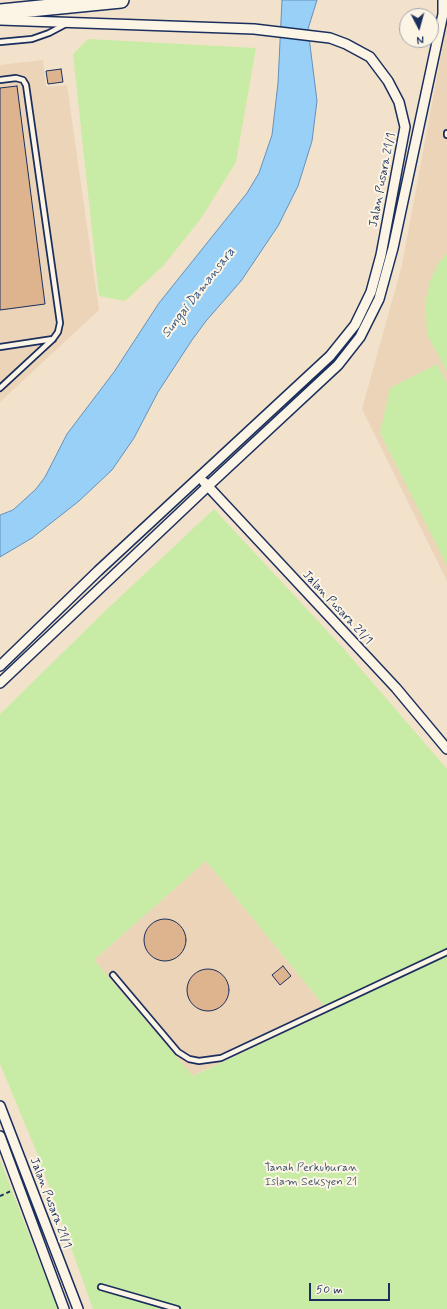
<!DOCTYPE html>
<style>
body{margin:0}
#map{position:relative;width:447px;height:1309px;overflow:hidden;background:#f3e2cb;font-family:Mynerve,sans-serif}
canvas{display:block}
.north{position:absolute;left:399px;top:8px;width:40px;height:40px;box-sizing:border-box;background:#fcf5e5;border:1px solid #a2a6af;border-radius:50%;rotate:174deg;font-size:11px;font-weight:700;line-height:16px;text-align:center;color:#1b2f5e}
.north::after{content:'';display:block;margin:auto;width:14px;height:18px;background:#1b2f5e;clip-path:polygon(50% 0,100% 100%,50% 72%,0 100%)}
.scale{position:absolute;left:309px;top:1283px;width:81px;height:18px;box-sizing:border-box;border:2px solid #1b2f5e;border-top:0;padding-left:5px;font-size:12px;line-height:14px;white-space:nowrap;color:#1b2f5e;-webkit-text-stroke:3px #fcf5e5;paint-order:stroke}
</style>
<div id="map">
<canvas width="447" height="1309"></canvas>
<div class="north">N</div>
<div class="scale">50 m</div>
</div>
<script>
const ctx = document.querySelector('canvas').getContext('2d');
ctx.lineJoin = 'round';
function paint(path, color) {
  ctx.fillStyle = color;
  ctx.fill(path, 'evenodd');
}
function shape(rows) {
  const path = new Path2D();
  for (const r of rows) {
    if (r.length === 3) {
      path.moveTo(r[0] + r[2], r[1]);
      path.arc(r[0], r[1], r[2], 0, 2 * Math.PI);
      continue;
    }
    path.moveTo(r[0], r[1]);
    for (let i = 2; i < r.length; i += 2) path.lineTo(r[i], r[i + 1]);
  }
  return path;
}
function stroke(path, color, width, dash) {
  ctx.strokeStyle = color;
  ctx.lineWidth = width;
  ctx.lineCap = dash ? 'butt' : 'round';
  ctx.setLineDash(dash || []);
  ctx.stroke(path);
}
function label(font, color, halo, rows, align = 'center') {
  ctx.font = font + ' Mynerve,sans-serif';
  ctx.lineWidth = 4;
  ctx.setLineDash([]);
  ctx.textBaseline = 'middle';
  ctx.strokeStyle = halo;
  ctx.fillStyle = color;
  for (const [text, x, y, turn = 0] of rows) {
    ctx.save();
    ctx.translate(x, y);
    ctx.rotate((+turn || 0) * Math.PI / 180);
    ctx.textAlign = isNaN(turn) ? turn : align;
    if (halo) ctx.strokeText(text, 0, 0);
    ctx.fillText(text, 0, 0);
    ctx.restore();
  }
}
paint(shape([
 [447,22,447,581,362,409,402,265],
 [43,60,46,87,67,85,99,310,0,402,0,65],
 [206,861,329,1012,192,1076,94,960]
]), '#ecd4b9');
paint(shape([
 [88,39,256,48,236,162,200,220,163,266,125,301,99,296,73,54],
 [447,253,447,372,427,334,426,313,426,299,430,281,438,264],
 [437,364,447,383,447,566,380,433,390,388],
 [214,509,343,648,447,769,447,1309,93,1309,37,1153,0,1064,0,714,104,612],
 [206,861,329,1012,193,1076,94,960],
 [0,1160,58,1309,0,1309]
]), '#c8eca5');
const water = shape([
 [282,0,317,0,308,29,317,101,312,141,298,186,278,226,241,281,206,321,192,340,158,392,134,438,112,470,79,501,32,538,0,557,0,515,13,510,36,489,45,477,67,434,114,372,159,303,247,193,259,173,272,135,278,83,282,0]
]);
paint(water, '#98d0f7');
stroke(water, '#6690ba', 1);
const building = shape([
 [61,69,63,82,48,84,46,71,61,69],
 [17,86,45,304,0,310,0,88,17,86],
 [165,940,21],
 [283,966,291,976,280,985,272,975,283,966],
 [208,990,21]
]);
paint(building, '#ddb48e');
stroke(building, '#1b2f5e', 1);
const service = shape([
 [0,42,32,39,49,33,66,24],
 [0,80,16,78,23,80,26,85,60,323,58,332,53,339,0,388],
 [447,133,447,135],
 [0,347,53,339],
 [113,975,178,1052,189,1059,199,1061,221,1058,447,952],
 [101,1287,177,1309]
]);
const minor = shape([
 [0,20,254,29,330,38,346,44,370,57,388,81,399,102,405,127,381,255,371,292,355,325,330,356,98,571,0,666],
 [204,482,396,688,447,749],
 [0,683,208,486,338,365,360,337,379,299,393,248,443,14,443,0],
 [0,1106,78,1309],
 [0,1136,64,1309]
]);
const primary = shape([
 [0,12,121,0]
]);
stroke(service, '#1b2f5e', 8);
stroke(minor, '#1b2f5e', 12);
stroke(primary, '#1b2f5e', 18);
stroke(shape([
 [0,1196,11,1191]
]), '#1b2f5e', 2, [4, 3]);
stroke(service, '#fcf5e5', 4.5);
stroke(minor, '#fcf5e5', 9);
stroke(primary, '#fcf5e5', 15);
label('12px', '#1b2f5e', '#fcf5e5', [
 ["Jalan Pusara 21/1",383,180,-79],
 ["Jalan Pusara 21/1",337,608,47],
 ["Jalan Pusara 21/1",50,1203,69]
]);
label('12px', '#3e556c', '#fcf5e5', [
 ["Tanah Perkuburan",311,1168],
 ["Islam Seksyen 21",311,1182]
]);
label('italic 13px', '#3a5784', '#fcf5e5', [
 ["Sungai Damansara",199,293,-52]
]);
</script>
